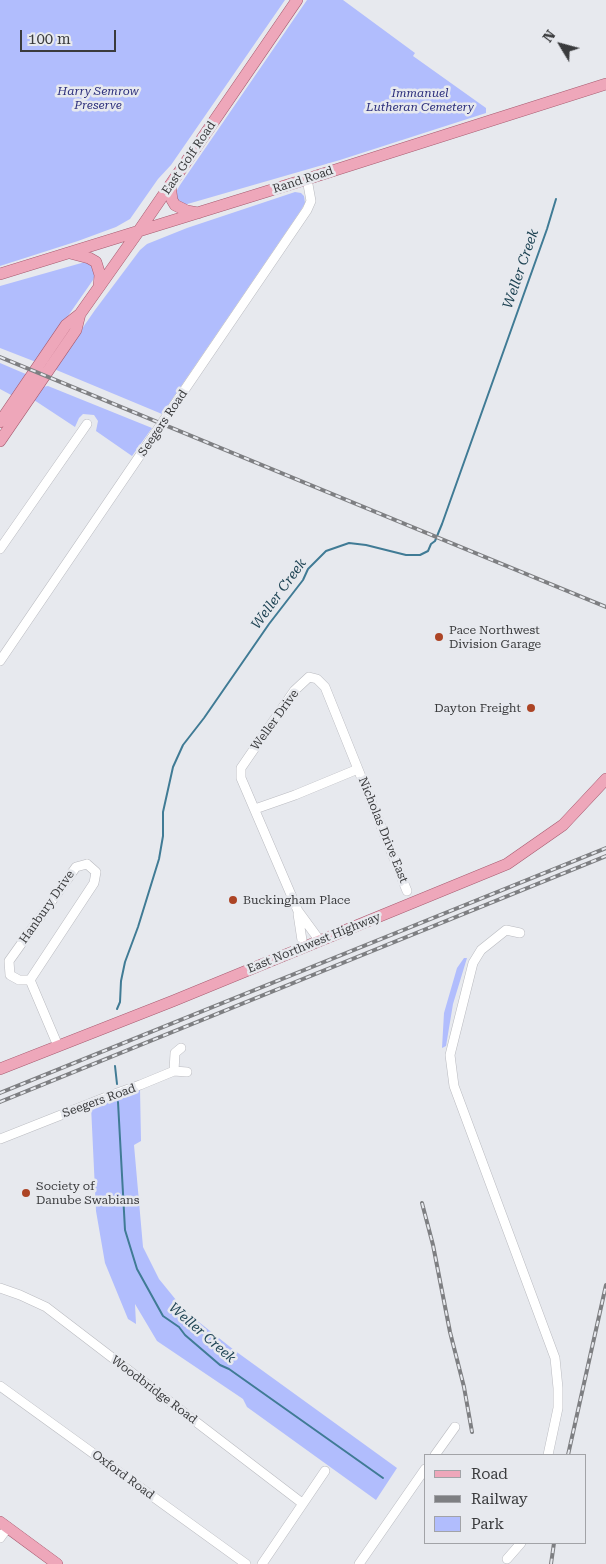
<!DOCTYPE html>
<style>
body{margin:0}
#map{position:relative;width:606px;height:1564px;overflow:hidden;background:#e7e9ee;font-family:"Roboto Serif",serif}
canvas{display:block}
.legend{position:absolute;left:424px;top:1454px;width:162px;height:90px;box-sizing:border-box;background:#e7e9ee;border:1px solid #a2a3a7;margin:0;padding:6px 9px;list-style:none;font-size:15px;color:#3a3b3d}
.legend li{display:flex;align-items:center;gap:10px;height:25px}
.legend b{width:25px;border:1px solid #a2a3a7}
.north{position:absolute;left:536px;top:20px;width:50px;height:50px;-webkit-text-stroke:4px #e7e9ee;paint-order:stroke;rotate:307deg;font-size:14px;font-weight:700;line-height:20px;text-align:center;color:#3a3b3d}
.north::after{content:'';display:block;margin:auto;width:18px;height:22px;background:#3a3b3d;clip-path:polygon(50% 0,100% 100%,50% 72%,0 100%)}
.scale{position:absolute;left:20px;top:30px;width:96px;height:22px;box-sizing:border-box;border:2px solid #3a3b3d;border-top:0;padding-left:6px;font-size:15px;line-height:18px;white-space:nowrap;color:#3a3b3d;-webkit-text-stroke:4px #e7e9ee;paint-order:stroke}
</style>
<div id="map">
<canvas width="606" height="1564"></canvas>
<ul class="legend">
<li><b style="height:6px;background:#eea7ba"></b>Road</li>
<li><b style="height:6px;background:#7e7f82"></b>Railway</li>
<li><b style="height:14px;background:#b1bdfd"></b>Park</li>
</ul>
<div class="north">N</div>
<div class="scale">100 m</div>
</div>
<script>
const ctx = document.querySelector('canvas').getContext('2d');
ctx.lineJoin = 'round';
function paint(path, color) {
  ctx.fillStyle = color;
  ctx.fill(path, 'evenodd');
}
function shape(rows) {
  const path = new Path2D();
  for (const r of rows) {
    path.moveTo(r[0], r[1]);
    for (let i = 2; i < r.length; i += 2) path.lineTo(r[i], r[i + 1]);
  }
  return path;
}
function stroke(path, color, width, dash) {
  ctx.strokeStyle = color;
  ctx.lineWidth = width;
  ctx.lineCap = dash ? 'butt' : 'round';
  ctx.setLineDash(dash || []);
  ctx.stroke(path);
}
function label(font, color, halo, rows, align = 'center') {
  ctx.font = font + ' "Roboto Serif",serif';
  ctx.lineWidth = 5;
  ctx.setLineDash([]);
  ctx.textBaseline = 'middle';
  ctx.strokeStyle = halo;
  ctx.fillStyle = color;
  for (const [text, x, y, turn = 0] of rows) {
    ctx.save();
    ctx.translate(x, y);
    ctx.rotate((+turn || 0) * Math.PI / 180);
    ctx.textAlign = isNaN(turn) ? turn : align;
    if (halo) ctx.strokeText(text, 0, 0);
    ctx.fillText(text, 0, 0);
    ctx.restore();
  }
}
paint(shape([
 [0,0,285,0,171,165,158,179,130,219,116,227,78,241,0,266],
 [307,0,343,0,415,53,413,56,486,108,486,113,340,160,184,205,177,201,176,192,180,185],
 [295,192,301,193,304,196,305,203,301,210,162,414,54,369,95,310,140,250,147,244,187,228],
 [85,262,92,264,95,274,93,280,36,362,0,348,0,286],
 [0,363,28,375,13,396,0,389],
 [48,386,152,428,132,456,96,431,98,421,94,415,83,414,79,418,75,427,34,400,43,387],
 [464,958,467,958,453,1004,446,1046,442,1048,444,1013,457,968],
 [140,1089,141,1141,134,1145,143,1247,159,1279,185,1311,234,1350,397,1468,376,1500,247,1407,243,1399,157,1341,135,1304,136,1324,128,1319,105,1263,96,1211,91,1106]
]), '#b1bdfd');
stroke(shape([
 [117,1009,120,1002,121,981,125,962,138,927,159,859,163,836,163,812,173,767,183,745,204,718,269,624,303,580,308,569,326,551,349,543,366,545,406,555,420,555,428,551,431,544,435,541,442,524,547,229,556,199],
 [115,1066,117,1084],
 [118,1102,125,1230,137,1269,163,1316,179,1327,185,1335,220,1365,229,1369,383,1478]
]), '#407b95', 2);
const minor = shape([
 [0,549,87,424],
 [0,661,307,210,311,201,307,179],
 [255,809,295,795,358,769],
 [87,864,96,872,94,883,30,980,19,980,10,975,9,961,76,867,87,864],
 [298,914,303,947],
 [520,933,506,930,481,950,473,963,450,1055,454,1086,555,1358,558,1388,558,1408,548,1455],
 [320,941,298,911,241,778,241,768,294,691,309,677,317,679,325,687,407,891],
 [30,980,58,1046],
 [174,1071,175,1053,181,1048],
 [0,1139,109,1096,140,1085,174,1071,187,1072],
 [0,1288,20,1295,46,1307,302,1503],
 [0,1386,246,1564],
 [435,1455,455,1427],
 [0,1538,8,1527],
 [507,1559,521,1543],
 [262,1564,325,1471],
 [359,1564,425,1469]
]);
const major = shape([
 [170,185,172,200,175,205,187,211,198,213],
 [70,253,89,258,96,262,100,275,99,286],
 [0,274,307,179,606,84],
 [0,422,66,325,80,314,138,232,297,0],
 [0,441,76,330,80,314],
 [0,1069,173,1001,507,864,563,825,606,779],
 [0,1522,57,1564]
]);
stroke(minor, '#babbc0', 10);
stroke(major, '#a75b70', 12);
stroke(minor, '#fff', 9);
stroke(major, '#eea7ba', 11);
const rail = shape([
 [0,357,606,607],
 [0,1093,606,848],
 [0,1102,606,856],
 [422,1203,433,1245,450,1332,464,1387,472,1432],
 [568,1455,606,1285],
 [551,1564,554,1543]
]);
stroke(rail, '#7e7f82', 4);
stroke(rail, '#e7e9ee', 2, [5.5]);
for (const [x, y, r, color] of [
 [439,637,5,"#ac4425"],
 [531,708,5,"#ac4425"],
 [233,900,5,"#ac4425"],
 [26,1193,5,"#ac4425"]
]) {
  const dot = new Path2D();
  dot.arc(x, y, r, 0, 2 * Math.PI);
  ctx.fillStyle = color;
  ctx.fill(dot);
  stroke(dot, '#e7e9ee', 2);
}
label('italic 12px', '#2d307c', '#e7e9ee', [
 ["Harry Semrow",98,91],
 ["Preserve",98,105],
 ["Immanuel",420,93],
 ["Lutheran Cemetery",420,107]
]);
label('12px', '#3a3b3d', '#e7e9ee', [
 ["East Golf Road",189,158,-56],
 ["Rand Road",303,180,-18],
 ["Seegers Road",163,423,-56],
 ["Weller Drive",275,720,-54],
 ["Nicholas Drive East",383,830,68],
 ["Hanbury Drive",47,907,-55],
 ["East Northwest Highway",314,943,-22],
 ["Seegers Road",99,1101,-20],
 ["Woodbridge Road",154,1390,37],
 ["Oxford Road",123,1475,36]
]);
label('12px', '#3a3b3d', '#e7e9ee', [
 ["Pace Northwest",449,630],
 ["Division Garage",449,644],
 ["Dayton Freight",521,708,"right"],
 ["Buckingham Place",243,900],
 ["Society of",36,1186],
 ["Danube Swabians",36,1200]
], 'left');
label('italic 14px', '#204555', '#e7e9ee', [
 ["Weller Creek",521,269,-71],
 ["Weller Creek",279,594,-54],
 ["Weller Creek",202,1333,41]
]);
</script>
